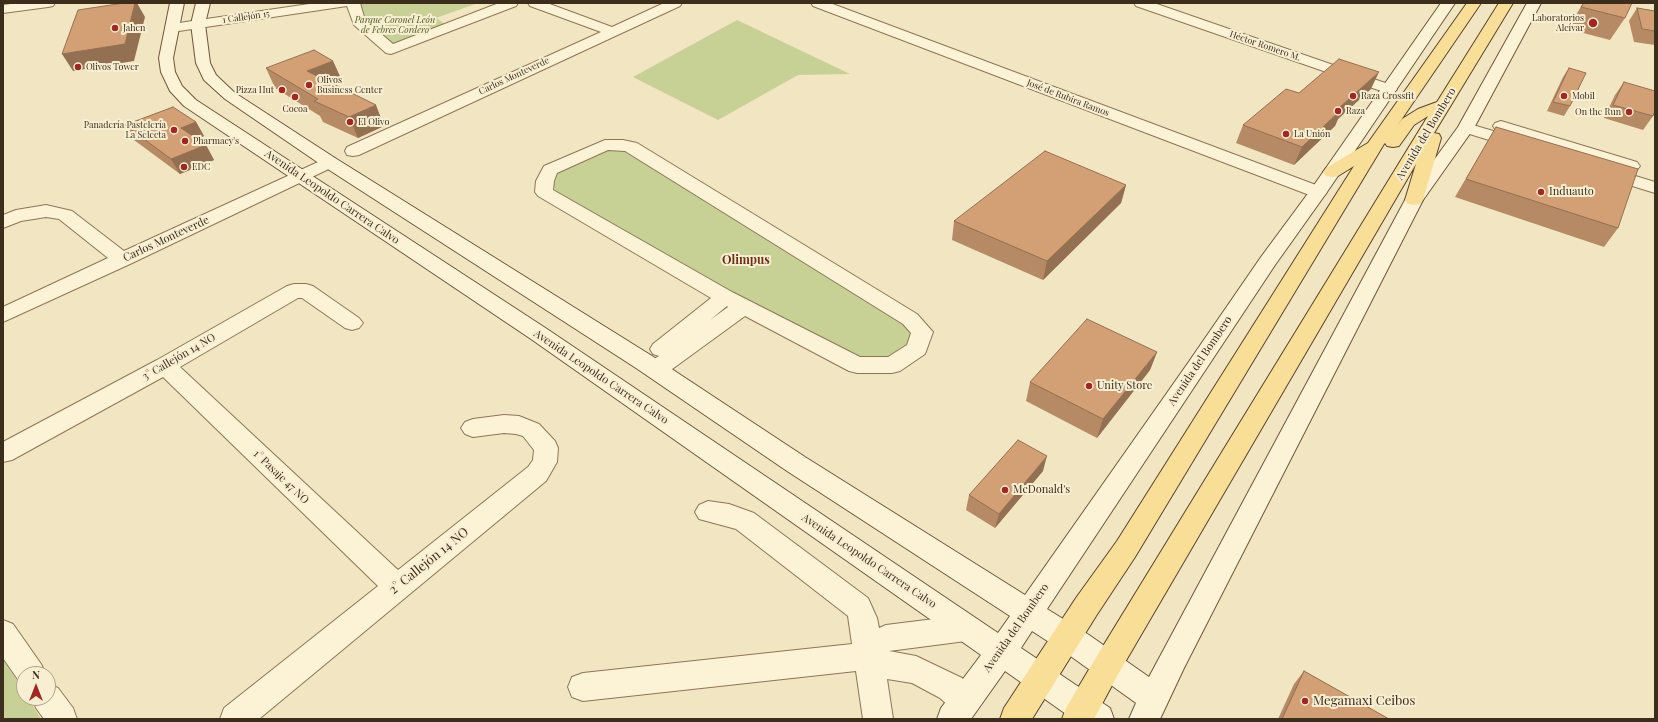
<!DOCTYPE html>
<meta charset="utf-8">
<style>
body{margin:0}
#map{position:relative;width:1658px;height:722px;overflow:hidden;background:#f2e5c2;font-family:"Playfair Display",serif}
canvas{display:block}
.frame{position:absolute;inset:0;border:4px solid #3c2d1d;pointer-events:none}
.north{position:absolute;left:16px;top:666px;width:40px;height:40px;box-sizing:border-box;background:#f8efd2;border:1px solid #ada18a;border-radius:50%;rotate:0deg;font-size:11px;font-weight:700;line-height:16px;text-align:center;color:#3c2d1d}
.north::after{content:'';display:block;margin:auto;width:14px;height:18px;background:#a22722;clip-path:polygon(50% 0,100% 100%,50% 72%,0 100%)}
</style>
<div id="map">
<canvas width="1658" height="722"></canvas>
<div class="frame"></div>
<div class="north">N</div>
</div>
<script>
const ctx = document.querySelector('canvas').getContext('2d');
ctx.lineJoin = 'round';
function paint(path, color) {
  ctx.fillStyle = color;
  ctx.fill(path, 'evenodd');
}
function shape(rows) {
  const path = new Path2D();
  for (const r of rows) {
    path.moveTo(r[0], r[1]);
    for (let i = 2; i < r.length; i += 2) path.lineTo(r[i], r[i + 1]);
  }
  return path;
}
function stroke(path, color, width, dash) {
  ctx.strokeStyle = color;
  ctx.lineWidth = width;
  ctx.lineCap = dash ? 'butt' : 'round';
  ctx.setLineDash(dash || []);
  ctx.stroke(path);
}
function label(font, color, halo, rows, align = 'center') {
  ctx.font = font + ' "Playfair Display",serif';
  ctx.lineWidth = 4;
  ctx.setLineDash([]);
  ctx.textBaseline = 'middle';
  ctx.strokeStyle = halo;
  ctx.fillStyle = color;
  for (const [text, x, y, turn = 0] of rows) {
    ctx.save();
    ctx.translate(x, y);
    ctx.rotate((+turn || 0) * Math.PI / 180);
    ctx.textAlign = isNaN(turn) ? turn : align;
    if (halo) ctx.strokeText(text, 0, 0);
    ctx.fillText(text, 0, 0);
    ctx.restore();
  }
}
paint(shape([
 [353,3,478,3,436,18,449,27,391,50,359,22],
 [737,20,850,74,798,75,718,120,633,77],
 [605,145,623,145,922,332,892,365,857,365,544,192,550,170],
 [3,659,24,692,24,698,28,698,41,719,3,719]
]), '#c7d195');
const minor = shape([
 [18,3,55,3,53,6,48,7,3,13,3,5,18,3],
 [316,3,360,3,365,20,393,44,499,3,518,3,516,6,391,54,386,53,354,25,347,6,172,32,167,31,165,28,167,25,172,24,316,3],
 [528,3,547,3,612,27,664,3,682,3,680,6,359,155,353,156,347,155,345,151,347,147,601,32,530,6,528,3],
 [811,3,830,3,1324,188,1327,192,1324,196,1318,197,1312,196,813,6,811,3],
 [1134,3,1154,3,1394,86,1397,89,1394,92,1389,94,1384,92,1136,6,1134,3],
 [1501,121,1637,162,1640,166,1637,170,1631,171,1625,170,1495,129,1493,126,1495,123,1501,121],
 [1466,123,1524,140,1526,144,1524,148,1518,149,1460,131,1458,128,1460,125,1466,123],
 [605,140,623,140,637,143,917,314,933,332,925,354,900,371,892,373,857,373,849,371,745,316,664,375,656,377,648,375,645,369,648,363,659,356,653,354,650,349,653,344,711,298,538,196,535,192,536,181,544,166,605,140],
 [608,150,625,151,903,324,911,333,907,345,888,357,860,357,732,292,553,190,554,181,557,173,608,150],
 [727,306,728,307,710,320,727,306],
 [329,157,335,158,338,162,335,166,130,264,3,322,3,307,108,258,59,219,46,217,21,221,3,228,3,215,16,210,46,205,72,211,124,251,329,157],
 [1606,167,1655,182,1655,193,1600,176,1597,172,1600,168,1606,167],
 [294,284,306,284,313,286,359,318,363,323,359,328,352,330,345,328,302,298,298,298,180,367,398,570,528,467,533,460,534,450,523,436,516,434,504,433,473,437,465,434,461,428,465,422,473,419,504,415,519,416,539,424,555,441,558,448,557,462,546,481,259,719,220,719,224,708,378,586,163,377,12,460,3,462,3,442,157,360,287,286,294,284],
 [708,501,729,504,754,513,868,598,877,618,879,628,886,625,966,615,976,619,980,628,976,637,966,641,889,651,916,656,962,678,976,691,980,701,976,711,965,716,954,711,940,698,912,683,887,679,893,719,863,719,856,671,583,701,572,697,568,687,572,677,583,673,852,644,848,616,736,529,699,519,695,512,699,505,708,501],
 [3,620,13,624,41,664,46,674,24,674,24,685,21,684,3,658,3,620],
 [48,684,58,688,73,708,77,719,44,719,36,708,32,698,48,698,48,684]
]);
const secondary = shape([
 [170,3,184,3,173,58,175,72,182,86,196,100,547,329,998,633,1010,616,787,471,636,368,323,166,225,99,204,80,196,63,191,24,196,3,210,3,205,24,210,63,216,75,235,93,335,158,652,356,805,457,1025,595,1188,363,1261,257,1312,188,1441,3,1455,3,1327,192,1275,265,1047,609,1089,635,1149,677,1405,200,1458,127,1527,3,1541,3,1474,128,1423,200,1184,668,1160,719,1129,719,1136,703,1069,655,1032,631,1021,648,1110,708,1114,719,1073,719,1005,671,971,719,937,719,941,708,981,655,531,339,184,106,170,91,161,72,159,58,170,3]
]);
const primary = shape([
 [1467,3,1481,3,1397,126,1402,119,1418,109,1437,102,1499,3,1513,3,1434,133,1439,134,1441,138,1423,200,1420,204,1414,205,1408,204,1405,200,1416,164,1117,676,1094,719,1062,719,1066,708,1097,656,1428,116,1414,125,1399,146,1393,147,1387,146,1385,143,1384,144,1135,557,1096,616,1032,719,1000,719,1004,708,1076,598,1117,541,1354,166,1338,176,1332,177,1326,176,1323,172,1326,168,1368,143,1467,3]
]);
stroke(minor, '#8d7657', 2);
stroke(secondary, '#6f573b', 2);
stroke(primary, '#5b442c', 2);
paint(minor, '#fcf2d6');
paint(secondary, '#fcf2d6');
paint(primary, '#f8de97');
paint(shape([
 [1583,3,1625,18,1610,40,1568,29],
 [1637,8,1655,11,1655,45,1634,42,1629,21],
 [333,61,342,81,334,84,384,126,358,138,323,122,320,116,275,88,266,68],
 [1569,68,1570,106,1564,116,1547,111,1563,77],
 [1624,82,1653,116,1643,130,1604,118,1615,95],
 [1371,89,1338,119,1335,126,1294,165,1236,143,1243,125,1299,93],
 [196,122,204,136,197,139,206,145,214,160,180,174,134,140,125,125],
 [1496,127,1618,228,1604,247,1455,197],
 [1126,185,1121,203,1043,280,952,240,954,221],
 [1157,352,1150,370,1097,438,1026,401,1030,382],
 [1043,471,995,528,966,510,969,495],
 [1304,671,1389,719,1278,719,1294,684]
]), '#b58a65');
paint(shape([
 [135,3,137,3,145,17,134,61,73,71,62,54],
 [333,61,342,81,316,91,307,71],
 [1379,72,1371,89,1338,119,1335,126,1294,165,1302,147,1340,107],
 [376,105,384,126,358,138,349,117],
 [196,122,204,136,189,142,181,128],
 [206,145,214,160,180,174,171,159],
 [1126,185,1121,203,1043,280,1047,261],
 [1157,352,1150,370,1097,438,1103,419],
 [1047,456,1043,471,995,528,999,514]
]), '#947052');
const building = shape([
 [124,3,135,3,125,44,62,54,78,10,124,3],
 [1584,3,1632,3,1625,18,1581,7,1584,3],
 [1637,8,1655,11,1655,31,1642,29,1637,8],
 [314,50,333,61,307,71,376,105,349,117,314,101,318,99,266,68,314,50],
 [1339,59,1379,72,1340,107,1343,108,1302,147,1243,125,1286,89,1299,93,1339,59],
 [1569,68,1586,73,1570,106,1553,102,1569,68],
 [1624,82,1655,91,1655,111,1653,116,1613,105,1624,82],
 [173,107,196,122,181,128,206,145,171,159,125,125,173,107],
 [1496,127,1638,169,1618,228,1466,179,1496,127],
 [1045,151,1126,185,1047,261,954,221,1045,151],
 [1087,319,1157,352,1103,419,1030,382,1087,319],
 [1018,440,1047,456,999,514,969,495,1018,440],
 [1304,671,1389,719,1282,719,1304,671]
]);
paint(building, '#d3a075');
stroke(building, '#947052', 1);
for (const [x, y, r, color] of [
 [1593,23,5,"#a22722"],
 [115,28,4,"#a22722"],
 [78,67,4,"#a22722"],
 [309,85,4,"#a22722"],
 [282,90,4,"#a22722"],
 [1353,96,4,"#a22722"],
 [1564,96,4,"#a22722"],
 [295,97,4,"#a22722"],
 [1338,111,4,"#a22722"],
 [1629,112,4,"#a22722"],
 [350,122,4,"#a22722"],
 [174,130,4,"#a22722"],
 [1286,134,4,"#a22722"],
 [185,141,4,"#a22722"],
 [184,167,4,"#a22722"],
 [1541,192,4,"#a22722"],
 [1089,386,4,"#a22722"],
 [1005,490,4,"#a22722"],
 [1305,701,4,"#a22722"]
]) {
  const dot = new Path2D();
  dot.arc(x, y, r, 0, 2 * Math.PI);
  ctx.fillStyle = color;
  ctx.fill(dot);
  stroke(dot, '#f8efd2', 1.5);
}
label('9px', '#3c2d1d', '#f8efd2', [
 ["1 Callejón 15",246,17,-8],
 ["Héctor Romero M.",1265,46,19],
 ["Carlos Monteverde",514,76,-25],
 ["José de Rubira Ramos",1068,98,21]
]);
label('9px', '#3c2d1d', '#f8efd2', [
 ["Laboratorios",1584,18,"right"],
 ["Alcívar",1584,28,"right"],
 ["Jahen",123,28],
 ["Olivos Tower",86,67],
 ["Olivos",317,80],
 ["Business Center",317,90],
 ["Pizza Hut",274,90,"right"],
 ["Raza Crossfit",1361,96],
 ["Mobil",1572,96],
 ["Cocoa",295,109,"center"],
 ["Raza",1346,111],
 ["On the Run",1621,112,"right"],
 ["El Olivo",358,122],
 ["Panadería Pastelería",166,125,"right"],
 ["La Selecta",166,135,"right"],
 ["La Unión",1294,134],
 ["Pharmacy's",193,141],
 ["EDC",192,167]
], 'left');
label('italic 9px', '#495a22', '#f8efd2', [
 ["Parque Coronel León",395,20],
 ["de Febres Cordero",395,30]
]);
label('11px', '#3c2d1d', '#f8efd2', [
 ["Avenida del Bombero",1426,134,-59],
 ["Avenida Leopoldo Carrera Calvo",332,197,34],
 ["Carlos Monteverde",166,239,-25],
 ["3° Callejón 14 NO",179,357,-30],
 ["Avenida del Bombero",1200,361,-56],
 ["Avenida Leopoldo Carrera Calvo",601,377,34],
 ["1° Pasaje 47 NO",281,477,44],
 ["Avenida Leopoldo Carrera Calvo",869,561,34],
 ["Avenida del Bombero",1016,628,-55]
]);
label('11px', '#3c2d1d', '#f8efd2', [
 ["Induauto",1549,192],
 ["Unity Store",1097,386],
 ["McDonald's",1013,490]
], 'left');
label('bold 12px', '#6c2e18', '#f8efd2', [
 ["Olimpus",746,260]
]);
label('13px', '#3c2d1d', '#f8efd2', [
 ["2° Callejón 14 NO",429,561,-39]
]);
label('13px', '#3c2d1d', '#f8efd2', [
 ["Megamaxi Ceibos",1313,701]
], 'left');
</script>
